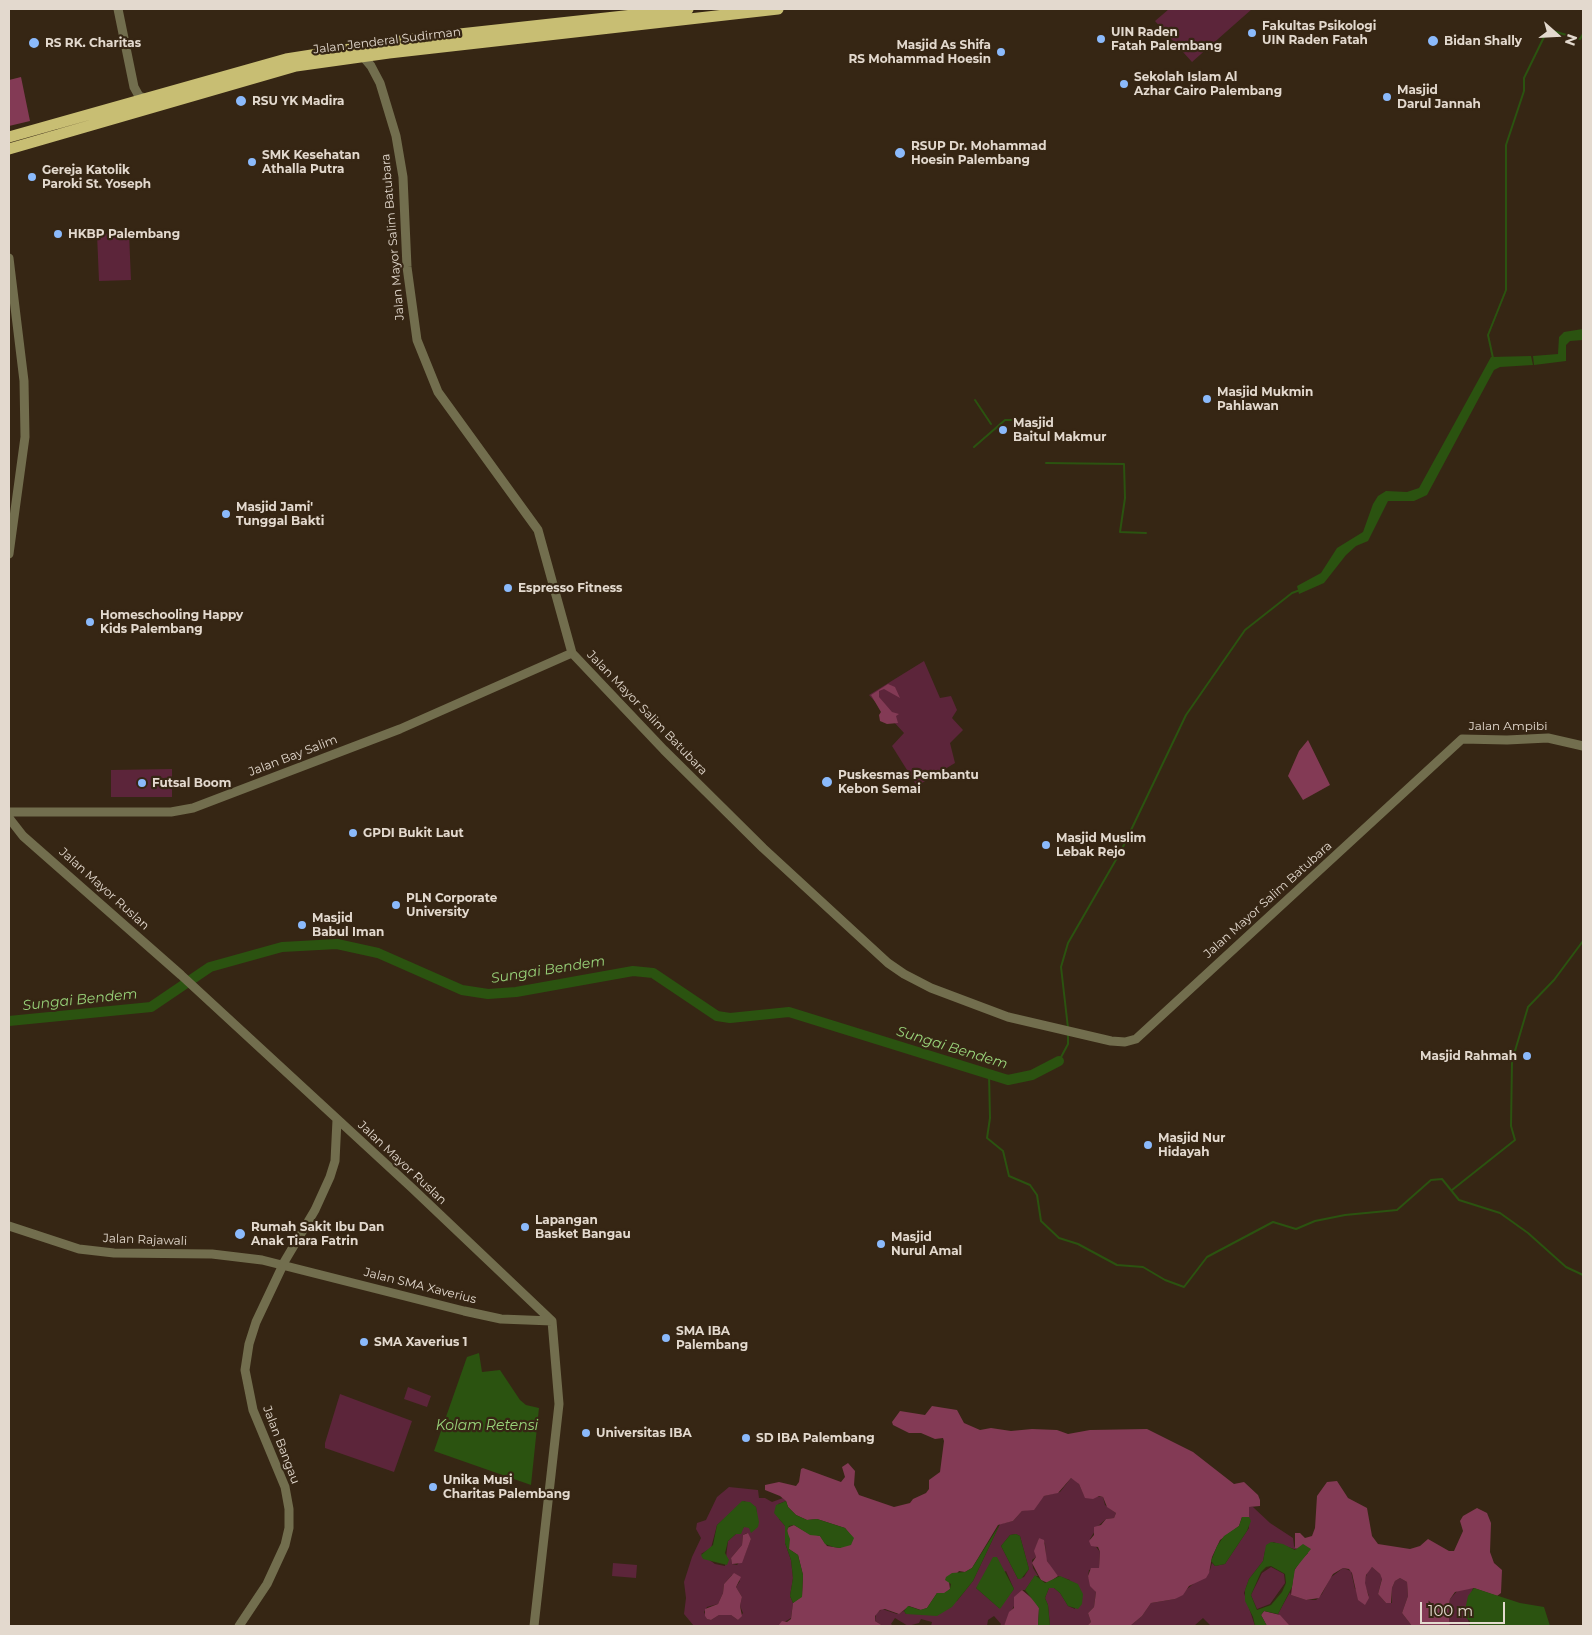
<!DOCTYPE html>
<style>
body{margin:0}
#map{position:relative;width:1592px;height:1635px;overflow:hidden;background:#362614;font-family:Montserrat,sans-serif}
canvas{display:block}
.frame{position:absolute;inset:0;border:10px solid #e3d9ce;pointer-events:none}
.north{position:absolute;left:1532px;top:10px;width:50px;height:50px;-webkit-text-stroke:4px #362614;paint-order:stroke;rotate:109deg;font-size:14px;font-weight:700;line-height:20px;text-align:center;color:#e3d9ce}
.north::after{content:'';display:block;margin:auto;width:18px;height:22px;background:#e3d9ce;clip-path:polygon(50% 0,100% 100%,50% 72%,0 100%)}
.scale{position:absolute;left:1420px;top:1602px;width:85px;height:22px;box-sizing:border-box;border:2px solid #e3d9ce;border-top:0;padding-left:6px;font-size:15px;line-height:18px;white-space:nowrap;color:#e3d9ce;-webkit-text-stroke:4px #362614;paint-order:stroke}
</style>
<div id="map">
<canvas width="1592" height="1635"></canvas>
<div class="frame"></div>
<div class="north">N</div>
<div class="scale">100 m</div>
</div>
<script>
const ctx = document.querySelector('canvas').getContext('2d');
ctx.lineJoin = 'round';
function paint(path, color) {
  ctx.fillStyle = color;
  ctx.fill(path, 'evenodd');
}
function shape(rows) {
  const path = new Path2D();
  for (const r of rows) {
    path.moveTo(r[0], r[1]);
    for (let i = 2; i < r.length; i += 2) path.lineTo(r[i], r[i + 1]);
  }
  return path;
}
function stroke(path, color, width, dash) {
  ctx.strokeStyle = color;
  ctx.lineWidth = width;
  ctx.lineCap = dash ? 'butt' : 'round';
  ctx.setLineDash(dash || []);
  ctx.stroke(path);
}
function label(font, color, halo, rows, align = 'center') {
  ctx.font = font + ' Montserrat,sans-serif';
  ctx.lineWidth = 4.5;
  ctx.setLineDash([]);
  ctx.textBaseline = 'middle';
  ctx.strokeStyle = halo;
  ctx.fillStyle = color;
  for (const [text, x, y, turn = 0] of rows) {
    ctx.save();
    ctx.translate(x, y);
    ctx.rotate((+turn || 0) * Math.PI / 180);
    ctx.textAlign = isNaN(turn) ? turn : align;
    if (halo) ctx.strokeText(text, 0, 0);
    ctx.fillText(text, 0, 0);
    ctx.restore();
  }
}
paint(shape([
 [1169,9,1252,9,1192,62,1155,21],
 [129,233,131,280,99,281,97,234],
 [924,661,940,698,951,696,957,710,952,718,963,730,950,743,955,763,917,786,892,746,904,733,869,695],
 [172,769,172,797,111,797,111,770],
 [408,1387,431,1396,427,1407,404,1399],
 [340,1394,412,1421,394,1472,325,1448,325,1443],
 [1071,1478,1078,1482,1084,1495,1103,1497,1105,1505,1116,1513,1114,1518,1106,1519,1098,1526,1090,1539,1100,1552,1099,1568,1089,1570,1088,1576,1096,1592,1094,1607,1088,1613,1091,1622,1087,1626,1050,1626,1048,1605,1045,1598,1049,1588,1054,1588,1060,1593,1068,1606,1075,1609,1070,1580,1058,1576,1051,1568,1046,1559,1045,1543,1039,1538,1035,1551,1036,1557,1032,1560,1033,1568,1038,1576,1035,1576,1025,1590,1022,1590,1004,1626,1000,1626,1001,1624,994,1616,988,1620,987,1626,931,1626,932,1622,921,1619,919,1623,908,1626,895,1618,891,1624,893,1626,883,1626,875,1621,876,1614,882,1609,897,1614,904,1611,906,1614,917,1614,957,1601,973,1581,1000,1524,1013,1521,1022,1511,1027,1510,1044,1496,1060,1492],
 [1016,1534,1020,1536,1029,1569,1024,1577,1018,1579,1001,1546,1010,1535],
 [1006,1571,1014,1589,999,1608,976,1588],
 [729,1487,758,1490,759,1498,765,1498,772,1502,783,1498,786,1501,778,1504,779,1519,785,1526,785,1543,791,1560,793,1578,790,1596,793,1603,791,1618,778,1626,694,1626,684,1614,686,1598,684,1582,692,1557,701,1538,696,1529,697,1523,706,1520,717,1497],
 [744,1501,756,1507,758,1526,744,1527,728,1541,725,1566,715,1564,701,1554,711,1548,717,1525],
 [747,1533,751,1539,744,1557,737,1565,732,1564,731,1558,742,1545,743,1535],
 [732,1575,740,1581,736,1587,742,1597,740,1606,743,1613,738,1620,731,1615,719,1615,711,1620,707,1619,704,1612,707,1607,718,1604,723,1593,724,1584],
 [1249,1507,1253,1507,1270,1523,1293,1538,1294,1546,1297,1550,1273,1542,1265,1551,1263,1561,1249,1579,1244,1593,1255,1626,1211,1626,1203,1618,1194,1626,1130,1626,1142,1616,1151,1603,1175,1599,1210,1570,1212,1563,1215,1566,1225,1564,1249,1528],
 [613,1563,637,1565,636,1578,612,1576],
 [1271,1567,1284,1574,1285,1583,1270,1604,1257,1609,1251,1595,1262,1573],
 [1372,1567,1380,1574,1382,1578,1378,1594,1386,1603,1392,1603,1392,1588,1395,1581,1400,1578,1407,1582,1408,1596,1402,1613,1412,1626,1290,1626,1278,1614,1290,1592,1291,1595,1306,1600,1316,1600,1322,1594,1330,1578,1343,1568,1351,1571,1355,1589,1369,1596,1364,1583,1368,1570],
 [1473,1588,1465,1610,1470,1626,1450,1626,1448,1610,1450,1599,1459,1589]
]), '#5c253a');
paint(shape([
 [21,77,30,121,9,126,9,80],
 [888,684,895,687,900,698,884,689,879,691,879,697,892,712,899,714,896,716,898,723,887,724,880,721,879,715,881,712,871,695],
 [1308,740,1330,785,1303,800,1288,776,1299,751],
 [932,1406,957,1410,964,1423,980,1430,991,1428,1011,1431,1032,1429,1057,1430,1068,1434,1090,1430,1147,1429,1193,1452,1234,1484,1244,1482,1258,1495,1260,1500,1260,1506,1249,1507,1249,1517,1242,1517,1239,1526,1220,1540,1212,1557,1209,1573,1206,1578,1189,1586,1183,1595,1175,1599,1151,1603,1142,1616,1130,1626,1087,1626,1091,1622,1088,1613,1094,1607,1096,1592,1090,1586,1088,1576,1091,1568,1099,1568,1100,1552,1098,1547,1091,1546,1089,1541,1094,1535,1094,1527,1101,1525,1106,1519,1114,1518,1116,1513,1107,1507,1103,1497,1099,1496,1093,1499,1085,1498,1079,1484,1071,1478,1058,1493,1044,1496,1034,1510,1022,1511,1013,1521,998,1525,972,1568,965,1572,959,1571,949,1582,950,1589,944,1594,937,1593,927,1608,921,1610,909,1606,899,1614,885,1609,880,1610,875,1616,875,1621,883,1626,778,1626,782,1621,787,1622,791,1619,793,1603,802,1596,803,1575,798,1555,789,1549,787,1528,794,1525,806,1532,820,1536,827,1546,840,1548,853,1538,845,1528,817,1519,807,1520,796,1515,788,1507,786,1501,780,1496,765,1490,765,1485,779,1482,796,1486,799,1482,801,1469,803,1468,841,1482,845,1477,842,1467,848,1463,855,1471,854,1485,859,1495,894,1507,910,1503,913,1499,926,1493,929,1489,929,1480,940,1472,944,1441,943,1438,935,1439,921,1433,909,1433,893,1425,892,1422,900,1411,925,1415],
 [1337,1481,1348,1498,1367,1508,1372,1536,1378,1544,1410,1549,1420,1546,1428,1539,1449,1551,1454,1551,1463,1531,1460,1521,1463,1516,1477,1508,1487,1513,1491,1523,1490,1552,1494,1563,1502,1570,1501,1593,1497,1596,1474,1588,1455,1592,1450,1599,1448,1610,1450,1626,1412,1626,1402,1613,1408,1596,1407,1582,1400,1578,1395,1581,1392,1588,1391,1603,1386,1603,1378,1594,1382,1579,1380,1574,1372,1567,1366,1575,1365,1583,1369,1598,1365,1605,1358,1600,1352,1573,1349,1569,1343,1568,1333,1574,1319,1598,1306,1600,1291,1595,1294,1571,1301,1560,1308,1553,1295,1548,1295,1533,1300,1533,1305,1538,1312,1536,1315,1528,1317,1496,1327,1482],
 [748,1533,751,1539,742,1563,732,1564,731,1558,742,1545,743,1535],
 [1039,1538,1044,1540,1047,1561,1058,1576,1048,1583,1041,1580,1032,1563,1036,1557,1034,1551],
 [734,1573,741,1577,736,1587,742,1597,740,1606,742,1616,738,1620,731,1615,719,1615,711,1620,707,1619,705,1616,705,1609,718,1604,723,1593,724,1584],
 [1022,1590,1035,1601,1039,1608,1038,1626,1004,1626,1009,1612,1014,1608,1014,1597],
 [1264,1611,1280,1615,1290,1626,1267,1626,1261,1615]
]), '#833a55');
paint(shape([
 [1583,329,1583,340,1570,341,1566,345,1566,361,1534,365,1533,356,1558,354,1559,337,1564,332],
 [1531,356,1533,365,1500,367,1494,370,1427,495,1414,501,1388,501,1368,541,1356,546,1346,555,1324,583,1299,594,1297,586,1321,573,1337,548,1363,532,1373,504,1378,496,1386,491,1407,492,1419,488,1491,357],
 [479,1353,482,1372,500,1370,520,1400,526,1405,539,1408,531,1485,434,1451,467,1357],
 [742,1501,750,1502,756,1507,759,1522,758,1527,751,1533,749,1528,744,1527,741,1534,736,1534,728,1541,725,1553,729,1560,727,1565,703,1559,701,1555,713,1545,717,1525],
 [786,1501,788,1507,796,1515,807,1520,817,1519,845,1528,854,1538,851,1545,840,1548,833,1547,825,1544,820,1536,810,1535,794,1525,789,1526,787,1531,790,1539,789,1549,798,1555,803,1575,802,1597,793,1603,790,1596,793,1578,791,1560,785,1543,785,1526,774,1513,776,1505],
 [1242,1517,1249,1517,1251,1521,1247,1531,1225,1564,1215,1566,1211,1561,1217,1546,1224,1536,1239,1526],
 [1000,1524,973,1581,952,1607,937,1616,906,1614,904,1611,908,1606,920,1610,927,1608,937,1593,944,1593,950,1589,951,1584,945,1580,946,1577,952,1573,965,1572,972,1568],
 [1016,1534,1020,1536,1029,1569,1021,1579,1018,1579,1001,1546,1010,1535],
 [1271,1542,1283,1544,1295,1550,1303,1544,1311,1549,1295,1569,1292,1587,1278,1614,1264,1611,1261,1615,1267,1626,1255,1626,1253,1617,1245,1601,1245,1590,1249,1579,1263,1561,1266,1545],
 [1271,1566,1285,1574,1286,1583,1282,1592,1271,1605,1257,1610,1251,1595,1261,1572,1266,1567],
 [993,1557,997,1557,1014,1589,1000,1609,976,1588],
 [1035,1575,1045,1583,1060,1576,1078,1584,1083,1594,1082,1604,1078,1609,1068,1606,1060,1593,1054,1588,1049,1588,1045,1598,1048,1605,1050,1626,1038,1626,1039,1608,1025,1590],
 [1474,1588,1520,1603,1544,1607,1550,1626,1470,1626,1470,1621,1466,1618,1465,1610,1468,1596]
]), '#2b5310');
stroke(shape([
 [1493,358,1488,335,1506,290,1506,145,1524,91,1524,78,1544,37,1553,31,1580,39,1583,34],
 [975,400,991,424],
 [974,447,1005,420,1025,420],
 [1046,463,1124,464,1125,498,1120,532,1146,533],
 [1068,1028,1061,967,1068,943,1121,851,1186,715,1245,630,1292,593,1300,590],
 [1059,1061,1068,1044,1068,1035],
 [989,1074,990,1118,987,1138,1003,1151,1009,1176,1030,1185,1037,1195,1041,1221,1059,1238,1078,1244,1117,1265,1143,1267,1165,1280,1184,1287,1207,1257,1273,1222,1296,1229,1315,1221,1345,1215,1397,1210,1431,1180,1442,1179,1459,1200,1500,1213,1528,1233,1566,1267,1583,1275],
 [1452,1190,1515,1140,1511,1126,1512,1061,1528,1007,1554,980,1583,941]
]), '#2b5310', 2);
stroke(shape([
 [9,1021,151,1007,210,967,282,947,337,944,378,953,462,990,488,994,516,992,633,971,653,973,717,1016,730,1018,789,1012,1008,1080,1032,1075,1059,1061]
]), '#2b5310', 10);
stroke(shape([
 [118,9,134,87,139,96,147,99],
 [361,54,371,66,380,83,396,136,403,177,407,267,417,340,438,392,538,530,572,653,664,750,763,848,888,963,904,974,931,988,1008,1017,1111,1041,1125,1042,1136,1039,1462,739,1507,740,1548,738,1583,746],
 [9,258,24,381,25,437,9,554],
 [9,812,171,812,193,808,400,729,572,653],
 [9,818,23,836,181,975,412,1188,552,1321,559,1404,534,1626],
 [9,1226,79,1249,114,1253,212,1254,262,1260,464,1311,501,1319,552,1321],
 [283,1264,315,1210,330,1177,335,1161,337,1120],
 [239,1626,267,1584,285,1545,289,1528,289,1509,285,1487,253,1410,245,1370,249,1344,256,1322,282,1267]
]), '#726e4e', 9);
stroke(shape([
 [9,137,286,59,414,39,688,9],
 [9,149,296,66,389,53,778,9]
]), '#c8be73', 11);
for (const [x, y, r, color] of [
 [1252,33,5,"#8bbafc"],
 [1101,39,5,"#8bbafc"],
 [1433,41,6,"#8bbafc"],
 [34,43,6,"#8bbafc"],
 [1001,52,5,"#8bbafc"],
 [1124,84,5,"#8bbafc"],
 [1387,97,5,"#8bbafc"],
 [241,101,6,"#8bbafc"],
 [900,153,6,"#8bbafc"],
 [252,162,5,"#8bbafc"],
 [32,177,5,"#8bbafc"],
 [58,234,5,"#8bbafc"],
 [1207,399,5,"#8bbafc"],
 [1003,430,5,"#8bbafc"],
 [226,514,5,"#8bbafc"],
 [508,588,5,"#8bbafc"],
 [90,622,5,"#8bbafc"],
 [827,782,6,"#8bbafc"],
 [142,783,5,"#8bbafc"],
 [353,833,5,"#8bbafc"],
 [1046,845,5,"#8bbafc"],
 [396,905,5,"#8bbafc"],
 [302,925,5,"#8bbafc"],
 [1527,1056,5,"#8bbafc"],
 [1148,1145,5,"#8bbafc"],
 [525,1227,5,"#8bbafc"],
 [240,1234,6,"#8bbafc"],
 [881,1244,5,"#8bbafc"],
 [666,1338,5,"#8bbafc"],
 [364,1342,5,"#8bbafc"],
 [586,1433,5,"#8bbafc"],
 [746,1438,5,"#8bbafc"],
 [433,1487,5,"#8bbafc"]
]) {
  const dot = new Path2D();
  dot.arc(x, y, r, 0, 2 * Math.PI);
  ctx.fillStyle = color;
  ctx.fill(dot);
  stroke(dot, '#362614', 2);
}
label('bold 12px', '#e3d9ce', '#362614', [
 ["Fakultas Psikologi",1262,26],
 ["UIN Raden Fatah",1262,40],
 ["UIN Raden",1111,32],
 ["Fatah Palembang",1111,46],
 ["Bidan Shally",1444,41],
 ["RS RK. Charitas",45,43],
 ["Masjid As Shifa",991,45,"right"],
 ["RS Mohammad Hoesin",991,59,"right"],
 ["Sekolah Islam Al",1134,77],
 ["Azhar Cairo Palembang",1134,91],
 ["Masjid",1397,90],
 ["Darul Jannah",1397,104],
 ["RSU YK Madira",252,101],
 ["RSUP Dr. Mohammad",911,146],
 ["Hoesin Palembang",911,160],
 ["SMK Kesehatan",262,155],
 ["Athalla Putra",262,169],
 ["Gereja Katolik",42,170],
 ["Paroki St. Yoseph",42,184],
 ["HKBP Palembang",68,234],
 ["Masjid Mukmin",1217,392],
 ["Pahlawan",1217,406],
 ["Masjid",1013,423],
 ["Baitul Makmur",1013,437],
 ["Masjid Jami'",236,507],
 ["Tunggal Bakti",236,521],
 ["Espresso Fitness",518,588],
 ["Homeschooling Happy",100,615],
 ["Kids Palembang",100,629],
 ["Puskesmas Pembantu",838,775],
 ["Kebon Semai",838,789],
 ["Futsal Boom",152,783],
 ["GPDI Bukit Laut",363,833],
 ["Masjid Muslim",1056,838],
 ["Lebak Rejo",1056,852],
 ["PLN Corporate",406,898],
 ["University",406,912],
 ["Masjid",312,918],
 ["Babul Iman",312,932],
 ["Masjid Rahmah",1517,1056,"right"],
 ["Masjid Nur",1158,1138],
 ["Hidayah",1158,1152],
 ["Lapangan",535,1220],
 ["Basket Bangau",535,1234],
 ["Rumah Sakit Ibu Dan",251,1227],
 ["Anak Tiara Fatrin",251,1241],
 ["Masjid",891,1237],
 ["Nurul Amal",891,1251],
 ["SMA IBA",676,1331],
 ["Palembang",676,1345],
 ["SMA Xaverius 1",374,1342],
 ["Universitas IBA",596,1433],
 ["SD IBA Palembang",756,1438],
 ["Unika Musi",443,1480],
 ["Charitas Palembang",443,1494]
], 'left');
label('12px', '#e3d9ce', '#362614', [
 ["Jalan Jenderal Sudirman",387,41,-7],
 ["Jalan Mayor Salim Batubara",393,237,-95],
 ["Jalan Mayor Salim Batubara",647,713,46],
 ["Jalan Ampibi",1508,726],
 ["Jalan Bay Salim",293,756,-21],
 ["Jalan Mayor Ruslan",104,889,42],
 ["Jalan Mayor Salim Batubara",1268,900,-42],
 ["Jalan Mayor Ruslan",402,1163,43],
 ["Jalan Rajawali",145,1240,2],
 ["Jalan SMA Xaverius",420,1286,14],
 ["Jalan Bangau",281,1445,69]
]);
label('italic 14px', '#99d47a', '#362614', [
 ["Sungai Bendem",548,970,-9],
 ["Sungai Bendem",80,1000,-6],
 ["Sungai Bendem",952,1048,17],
 ["Kolam Retensi",487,1426]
]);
</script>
